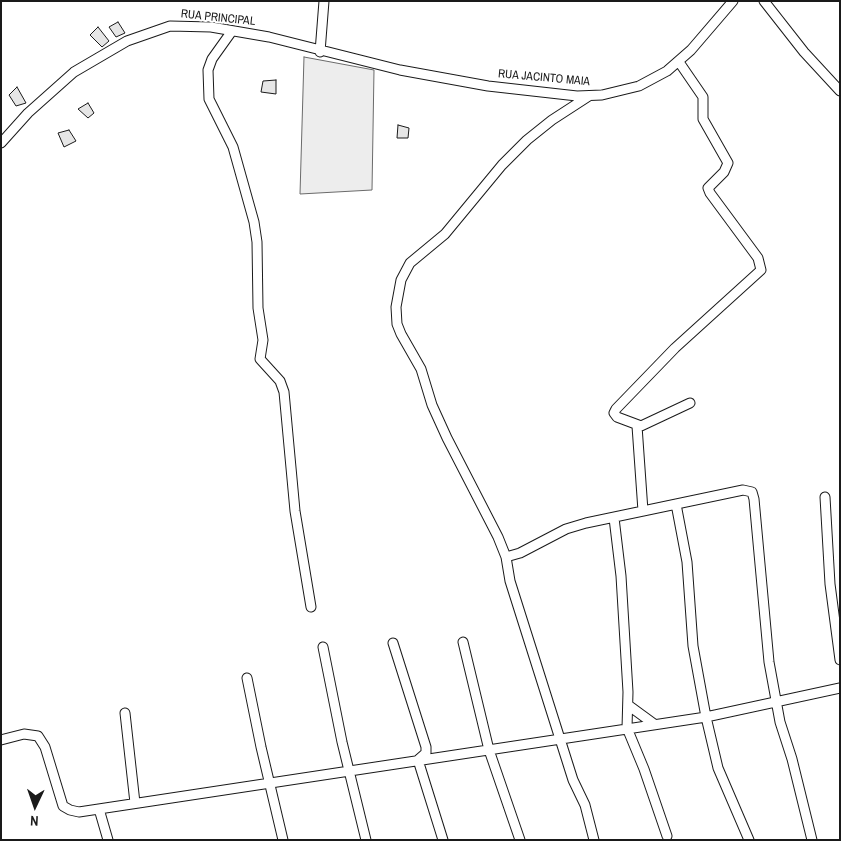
<!DOCTYPE html>
<style>
body{margin:0}
#map{position:relative;width:841px;height:841px;overflow:hidden;background:#fff;font-family:"Archivo Narrow",sans-serif}
canvas{display:block}
.frame{position:absolute;inset:0;border:2px solid #1a1a1a;pointer-events:none}
.north{position:absolute;left:10px;top:781px;width:50px;height:50px;-webkit-text-stroke:4px #fff;paint-order:stroke;rotate:183deg;font-size:14px;font-weight:700;line-height:20px;text-align:center;color:#1a1a1a}
.north::after{content:'';display:block;margin:auto;width:18px;height:22px;background:#1a1a1a;clip-path:polygon(50% 0,100% 100%,50% 72%,0 100%)}
</style>
<div id="map">
<canvas width="841" height="841"></canvas>
<div class="frame"></div>
<div class="north">N</div>
</div>
<script>
const ctx = document.querySelector('canvas').getContext('2d');
ctx.lineJoin = 'round';
function paint(path, color) {
  ctx.fillStyle = color;
  ctx.fill(path, 'evenodd');
}
function shape(rows) {
  const path = new Path2D();
  for (const r of rows) {
    path.moveTo(r[0], r[1]);
    for (let i = 2; i < r.length; i += 2) path.lineTo(r[i], r[i + 1]);
  }
  return path;
}
function stroke(path, color, width, dash) {
  ctx.strokeStyle = color;
  ctx.lineWidth = width;
  ctx.lineCap = dash ? 'butt' : 'round';
  ctx.setLineDash(dash || []);
  ctx.stroke(path);
}
function label(font, color, halo, rows, align = 'center') {
  ctx.font = font + ' "Archivo Narrow",sans-serif';
  ctx.lineWidth = 4;
  ctx.setLineDash([]);
  ctx.textBaseline = 'middle';
  ctx.strokeStyle = halo;
  ctx.fillStyle = color;
  for (const [text, x, y, turn = 0] of rows) {
    ctx.save();
    ctx.translate(x, y);
    ctx.rotate((+turn || 0) * Math.PI / 180);
    ctx.textAlign = isNaN(turn) ? turn : align;
    if (halo) ctx.strokeText(text, 0, 0);
    ctx.fillText(text, 0, 0);
    ctx.restore();
  }
}
const built = shape([
 [304,57,374,70,372,190,300,194,304,57]
]);
paint(built, '#ededed');
stroke(built, '#6a6a6a', 1);
const building = shape([
 [118,22,125,33,116,37,109,27,118,22],
 [98,27,109,41,102,47,90,35,98,27],
 [276,80,276,94,261,92,263,81,276,80],
 [17,87,26,103,16,106,9,95,17,87],
 [88,103,94,113,88,118,78,109,88,103],
 [398,125,409,128,408,138,397,138,398,125],
 [69,130,76,141,64,147,58,133,69,130]
]);
paint(building, '#e6e6e6');
stroke(building, '#1a1a1a', 1);
const minor = shape([
 [764,1,804,52,840,91],
 [232,31,212,59,208,70,209,99,233,147,254,222,257,242,258,308,263,340,260,359,280,381,284,392,295,511,311,607],
 [320,52,324,1],
 [679,62,703,97,703,119,728,163,724,172,708,188,710,193,758,258,761,270,675,348,616,409,614,413,617,417,641,426,690,403],
 [589,96,552,120,527,140,502,165,445,234,410,263,401,280,396,307,397,324,401,334,421,369,432,405,447,438,498,537,506,557,510,581,573,780,585,805,594,840],
 [1,143,28,113,74,72,127,41,170,26,211,27,269,37,400,70,488,86,577,96,602,95,639,86,667,71,691,50,733,1],
 [637,426,643,511],
 [825,497,830,584,840,660],
 [676,504,687,562,693,646,706,717,718,768,749,840],
 [614,518,621,576,628,692,627,728,644,769,667,836],
 [506,557,520,553,566,529,586,523,743,490,752,492,754,499,769,662,780,722,792,759,812,840],
 [463,642,489,750,520,840],
 [393,643,426,747,426,753,418,760,443,840],
 [323,647,342,742,366,840],
 [247,678,261,747,283,840],
 [628,705,654,724],
 [125,713,135,803],
 [1,740,24,734,38,736,45,747,63,806,70,810,79,812,706,717,840,688],
 [99,809,108,840]
]);
stroke(minor, '#1a1a1a', 11);
stroke(minor, '#fff', 9);
label('12px', '#1a1a1a', '#fff', [
 ["RUA PRINCIPAL",218,18,6],
 ["RUA JACINTO MAIA",544,78,5]
]);
</script>
